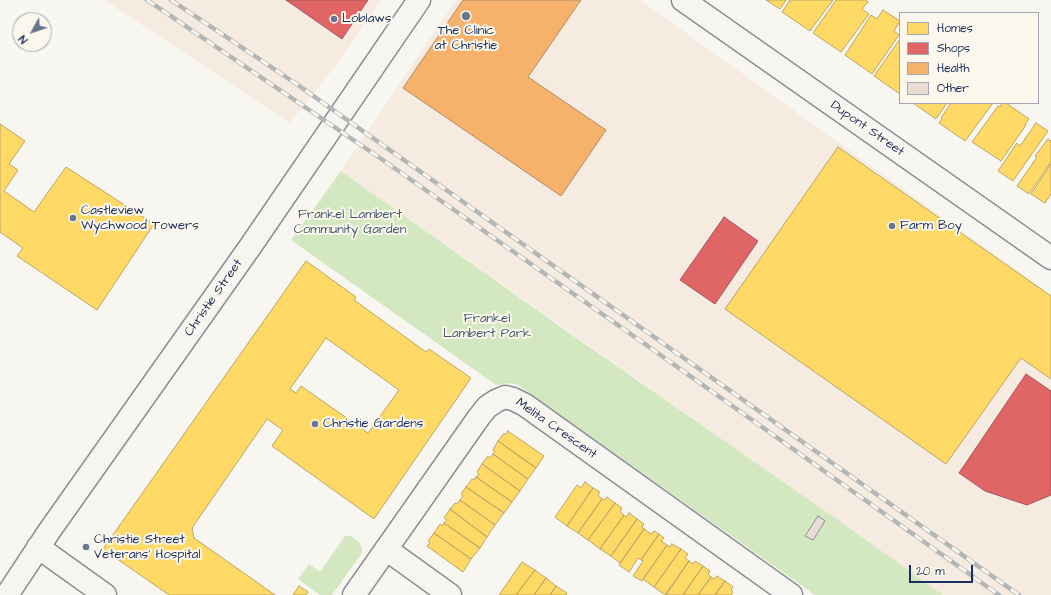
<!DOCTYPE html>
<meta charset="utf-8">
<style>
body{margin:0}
#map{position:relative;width:1051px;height:595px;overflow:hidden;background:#f8f6f0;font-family:"Architects Daughter",sans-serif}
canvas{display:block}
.legend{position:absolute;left:899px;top:12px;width:140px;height:92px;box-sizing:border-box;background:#fbf7ec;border:1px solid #a1a7b3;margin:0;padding:5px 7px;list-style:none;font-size:12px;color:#1b2f5e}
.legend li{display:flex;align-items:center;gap:8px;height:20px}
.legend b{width:20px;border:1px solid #a1a7b3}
.north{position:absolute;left:12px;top:12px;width:40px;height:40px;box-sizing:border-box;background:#fbf7ec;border:1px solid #a1a7b3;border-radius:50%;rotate:230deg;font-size:11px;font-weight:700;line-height:16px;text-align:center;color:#1b2f5e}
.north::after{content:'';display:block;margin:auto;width:14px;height:18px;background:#687591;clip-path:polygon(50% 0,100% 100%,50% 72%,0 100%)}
.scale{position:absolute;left:909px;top:565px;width:64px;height:18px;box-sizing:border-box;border:2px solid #1b2f5e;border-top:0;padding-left:5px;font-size:12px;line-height:14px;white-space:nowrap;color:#1b2f5e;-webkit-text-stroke:3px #fbf7ec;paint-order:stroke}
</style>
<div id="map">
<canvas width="1051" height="595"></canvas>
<ul class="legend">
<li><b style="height:11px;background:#ffd966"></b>Homes</li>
<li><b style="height:11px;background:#e06666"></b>Shops</li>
<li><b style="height:11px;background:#f6b26b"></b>Health</li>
<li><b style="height:11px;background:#e7ddd5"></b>Other</li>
</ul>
<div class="north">N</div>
<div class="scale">20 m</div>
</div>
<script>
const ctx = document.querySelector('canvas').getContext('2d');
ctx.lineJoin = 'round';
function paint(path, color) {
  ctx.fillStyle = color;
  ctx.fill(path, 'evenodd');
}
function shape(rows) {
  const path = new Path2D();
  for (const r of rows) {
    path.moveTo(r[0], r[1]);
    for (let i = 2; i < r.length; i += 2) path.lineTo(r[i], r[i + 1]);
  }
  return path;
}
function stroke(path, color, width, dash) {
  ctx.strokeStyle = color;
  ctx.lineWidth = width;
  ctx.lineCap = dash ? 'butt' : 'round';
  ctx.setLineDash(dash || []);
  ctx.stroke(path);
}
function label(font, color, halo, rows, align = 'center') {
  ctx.font = font + ' "Architects Daughter",sans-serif';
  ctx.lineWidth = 4;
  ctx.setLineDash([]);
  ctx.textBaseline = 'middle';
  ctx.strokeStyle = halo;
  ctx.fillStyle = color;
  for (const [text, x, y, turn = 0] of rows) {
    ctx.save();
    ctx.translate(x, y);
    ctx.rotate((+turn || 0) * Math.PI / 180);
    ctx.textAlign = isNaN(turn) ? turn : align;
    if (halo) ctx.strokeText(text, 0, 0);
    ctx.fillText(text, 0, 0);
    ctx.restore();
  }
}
paint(shape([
 [104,0,381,0,337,64,290,123],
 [456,0,640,0,1051,295,1051,595,943,595,341,171]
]), '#f6ebe0');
paint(shape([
 [341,171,575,337,835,518,943,595,815,595,518,385,508,383,496,385,291,240],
 [345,536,351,536,359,542,362,548,362,553,332,595,320,595,298,579,309,564,320,572]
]), '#d3e8c0');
const homes = shape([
 [766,0,786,0,780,9,766,0],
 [790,0,833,0,810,31,782,12,790,0],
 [836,0,866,0,868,2,862,9,869,14,841,52,813,33,836,0],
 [883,10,900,21,894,31,899,35,872,74,845,55,871,15,877,19,883,10],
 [900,39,900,94,874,76,900,39],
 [913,103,947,103,936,119,913,103],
 [951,103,993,103,965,141,939,123,942,119,941,118,951,103],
 [1002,103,1006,103,1029,119,1025,124,1026,125,1001,161,972,142,998,106,1000,107,1002,103],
 [1036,123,1048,131,1013,181,998,171,1017,143,1020,146,1036,123],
 [0,124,25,141,9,164,18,170,4,191,34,212,66,167,154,224,97,310,17,256,23,248,0,232,0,124],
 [1048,139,1050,141,1051,140,1051,162,1029,194,1017,186,1037,157,1035,156,1048,139],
 [838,147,1051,296,1051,379,1021,358,946,464,725,309,838,147],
 [1051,164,1051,194,1045,203,1031,194,1051,164],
 [306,261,356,297,354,300,426,352,429,349,471,378,374,519,272,446,283,430,267,419,192,528,194,538,275,595,169,595,103,549,306,261],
 [326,338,399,390,368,433,301,386,296,393,290,389,326,338],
 [508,431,544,456,536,468,498,441,504,433,506,435,508,431],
 [498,441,536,468,528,479,493,454,495,451,493,450,498,441],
 [493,454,528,479,520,491,482,464,488,456,490,458,493,454],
 [482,464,520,491,512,502,476,477,479,474,477,472,482,464],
 [476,477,512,502,504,513,466,487,472,479,474,480,476,477],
 [585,482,593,488,567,526,555,517,577,485,581,488,585,482],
 [466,487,504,513,495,525,460,500,463,496,461,494,466,487],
 [593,488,600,492,598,495,602,499,578,533,567,526,593,488],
 [607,497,615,503,588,540,578,533,602,499,605,500,607,497],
 [460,500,495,525,487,537,450,509,455,503,457,504,460,500],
 [615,503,622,508,620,512,624,515,600,549,588,540,615,503],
 [450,509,487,537,480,548,444,523,447,520,444,518,450,509],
 [629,513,637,519,611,556,600,549,624,515,626,517,629,513],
 [637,519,644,524,642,527,644,529,620,563,611,556,637,519],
 [444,523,480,548,471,559,434,533,440,524,442,526,444,523],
 [644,529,651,534,654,531,659,534,641,560,638,558,629,572,619,565,644,529],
 [434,533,471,559,463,572,427,546,430,543,428,541,434,533],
 [659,534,664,538,661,541,667,545,642,581,633,576,643,561,641,560,659,534],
 [672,544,681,549,654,587,643,579,667,545,670,547,672,544],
 [681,549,688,554,685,558,689,561,665,595,654,587,681,549],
 [689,561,693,564,695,561,703,566,683,595,666,595,689,561],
 [522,562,535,570,516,595,499,595,522,562],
 [703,566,710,571,708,574,711,577,698,595,683,595,703,566],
 [535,570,546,578,534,595,516,595,535,570],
 [717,576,725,581,715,595,698,595,711,577,714,579,717,576],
 [546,578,556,586,550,595,534,595,546,578],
 [725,581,733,587,731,590,733,592,731,595,715,595,725,581],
 [299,586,308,592,306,595,293,595,299,586],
 [556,586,567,593,566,595,550,595,556,586]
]);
paint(homes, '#ffd966');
stroke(homes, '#bba664', 1);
const shops = shape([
 [286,0,368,0,342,39,286,0],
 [724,217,758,241,715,304,680,280,724,217],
 [1026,374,1051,391,1051,495,1027,505,985,491,959,473,1026,374]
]);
paint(shops, '#e06666');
stroke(shops, '#a55664', 1);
const health = shape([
 [463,0,581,0,528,77,606,130,561,196,403,88,463,0]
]);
paint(health, '#f6b26b');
stroke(health, '#b48b67', 1);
const building = shape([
 [818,516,825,521,813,540,805,536,818,516]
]);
paint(building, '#e7ddd5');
stroke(building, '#8b8e94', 1);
const minor = shape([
 [38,547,105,595],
 [386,549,450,595],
 [7,595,50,530,250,247,419,0],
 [354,595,479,417,487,407,496,401,505,397,513,399,525,405,791,595]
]);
const major = shape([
 [683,0,1051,258]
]);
stroke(minor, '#8b8e94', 25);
stroke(major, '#8b8e94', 25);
stroke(minor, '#f6f5f1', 22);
stroke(major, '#f6f5f1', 22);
const rail = shape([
 [147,0,380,158,652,349,999,595],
 [171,0,295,83,1019,595]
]);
stroke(rail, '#b3b5b7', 4.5);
stroke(rail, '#fbf7ec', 3, [9]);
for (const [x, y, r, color] of [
 [466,16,5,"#687591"],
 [334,19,4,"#687591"],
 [73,218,4,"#687591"],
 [892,226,4,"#687591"],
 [315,424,4,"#687591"],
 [86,547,4,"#687591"]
]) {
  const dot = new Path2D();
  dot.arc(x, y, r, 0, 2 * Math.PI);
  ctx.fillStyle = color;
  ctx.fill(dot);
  stroke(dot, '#fbf7ec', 1.5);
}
label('13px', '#1b2f5e', '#fbf7ec', [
 ["Loblaws",342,19],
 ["The Clinic",466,31,"center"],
 ["at Christie",466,46,"center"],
 ["Castleview",81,211],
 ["Wychwood Towers",81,226],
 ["Farm Boy",900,226],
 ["Christie Gardens",323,424],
 ["Christie Street",94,540],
 ["Veterans’ Hospital",94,555]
], 'left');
label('13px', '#1b2f5e', '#fbf7ec', [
 ["Dupont Street",867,129,35],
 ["Christie Street",214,298,-55],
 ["Melita Crescent",556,429,35]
]);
label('13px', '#425a6d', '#fbf7ec', [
 ["Frankel Lambert",350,215],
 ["Community Garden",350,230],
 ["Frankel",487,319],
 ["Lambert Park",487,334]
]);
</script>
